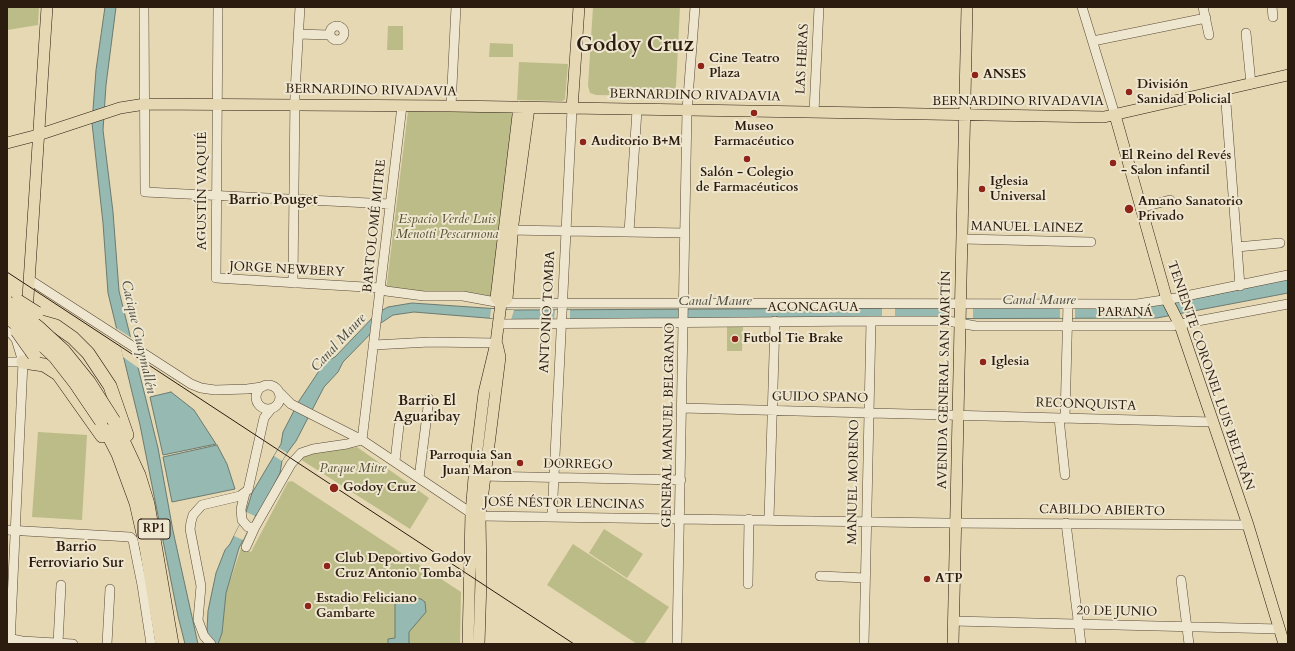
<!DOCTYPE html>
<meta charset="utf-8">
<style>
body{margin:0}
#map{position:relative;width:1295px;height:651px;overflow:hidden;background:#e5d8b3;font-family:Cardo,serif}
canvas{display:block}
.frame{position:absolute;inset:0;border:8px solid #2c1b0f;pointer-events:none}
</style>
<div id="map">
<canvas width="1295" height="651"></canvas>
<div class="frame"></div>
</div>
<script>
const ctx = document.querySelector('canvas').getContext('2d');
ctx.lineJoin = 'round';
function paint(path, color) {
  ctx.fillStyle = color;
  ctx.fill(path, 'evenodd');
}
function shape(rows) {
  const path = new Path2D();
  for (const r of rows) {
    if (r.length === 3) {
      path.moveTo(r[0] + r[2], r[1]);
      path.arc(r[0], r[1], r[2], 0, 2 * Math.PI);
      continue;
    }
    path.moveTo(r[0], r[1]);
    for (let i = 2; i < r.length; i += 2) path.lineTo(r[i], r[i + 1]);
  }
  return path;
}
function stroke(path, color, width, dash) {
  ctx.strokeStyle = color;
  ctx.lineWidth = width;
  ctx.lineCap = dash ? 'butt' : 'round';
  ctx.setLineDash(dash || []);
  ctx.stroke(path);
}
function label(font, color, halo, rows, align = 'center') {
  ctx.font = font + ' Cardo,serif';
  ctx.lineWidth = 4;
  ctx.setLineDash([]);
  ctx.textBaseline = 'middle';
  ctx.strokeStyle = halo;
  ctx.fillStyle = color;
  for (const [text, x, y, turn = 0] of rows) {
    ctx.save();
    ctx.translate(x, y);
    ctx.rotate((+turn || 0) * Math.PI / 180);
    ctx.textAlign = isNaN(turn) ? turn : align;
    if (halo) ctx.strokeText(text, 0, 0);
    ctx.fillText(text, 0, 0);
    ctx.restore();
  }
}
paint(shape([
 [7,7,39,7,38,25,7,30],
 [593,7,680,7,676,86,674,93,663,96,596,95,590,93,588,86],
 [388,26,403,26,403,50,387,50],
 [490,43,513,44,513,57,489,57],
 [519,62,568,64,565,99,563,101,517,100],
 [408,111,514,112,492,302,386,291],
 [727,326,743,326,742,351,727,351],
 [38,432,87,435,82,520,32,517],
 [357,447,429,498,410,529,300,459,307,454],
 [292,481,461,592,460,644,220,644,218,641,222,633,226,593,241,548,251,552,288,482],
 [604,529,643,554,627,578,589,553],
 [573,544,669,607,644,644,637,644,547,585]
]), '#bcbc88');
const water = shape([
 [105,7,116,7,106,85,103,130,113,212,119,291,158,448,173,531,198,644,185,644,178,616,140,425,108,293,103,223,92,123,96,70,105,7],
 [1288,279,1288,293,1157,318,511,320,414,312,393,315,381,323,343,362,338,372,324,387,296,441,287,453,282,461,280,473,262,509,255,516,239,548,226,593,222,633,218,644,209,644,207,630,208,611,216,573,225,550,230,544,246,512,252,493,281,444,283,432,299,401,321,368,327,361,335,357,377,313,388,307,412,303,514,310,1143,307,1213,295,1288,279],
 [171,392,194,410,216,444,163,455,150,397,171,392],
 [217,445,227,464,235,489,172,502,163,457,217,445],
 [414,598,421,599,425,602,426,612,409,632,409,644,388,644,388,639,395,638,395,603,409,602,414,598]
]);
paint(water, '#96b9b1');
stroke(water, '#6c7a70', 1);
paint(shape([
 [1060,307,1075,307,1075,318,1060,318],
 [882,308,895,308,895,318,882,318],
 [950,308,973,308,973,318,949,318],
 [491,309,514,310,511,320,490,318],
 [555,310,570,310,570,320,554,320],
 [116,328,132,338,140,369,123,357],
 [279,448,287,453,282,461,274,456],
 [246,512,255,516,243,540,234,536]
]), '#e5d8b3');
const minor = shape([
 [144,7,145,192,390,204],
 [218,7,216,278,381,288,386,291,424,296,463,296,501,303,1137,304,1176,298,1288,275],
 [1082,7,1115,115],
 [1203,7,1209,35],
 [1272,7,1273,17],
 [337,33,7],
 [1246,33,1251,84],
 [298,34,329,35],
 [1093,41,1206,18],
 [1225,90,1240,286],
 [451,106,456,7],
 [814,112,819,7],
 [1140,208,1170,200],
 [507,230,685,233],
 [629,232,637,110],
 [962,239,1091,242],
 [1237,247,1280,243],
 [30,280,191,384,201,388,215,390,247,389,262,387],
 [293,283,295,92,300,7],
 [499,324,871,321,948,321,976,326,1171,326,1288,304],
 [7,329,16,339,23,362,10,644],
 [374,345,430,342,496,343],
 [7,362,23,362],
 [268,397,12],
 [279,392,291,404,362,440,471,513,480,516,945,523,1248,525],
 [682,408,1213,422],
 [1059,418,1065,475],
 [1065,418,1068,303],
 [362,440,402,106],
 [395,461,399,426],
 [479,476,681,480],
 [419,478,429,399],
 [245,493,241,509,242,520,248,527,255,527],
 [552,517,572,109],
 [769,519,775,321],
 [1066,523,1081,644],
 [7,530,130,537,133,540,142,585,151,644],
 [246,547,255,527,291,464,301,453,313,449,347,444,362,440],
 [820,576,865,578],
 [1181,580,1189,644],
 [748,584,749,519],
 [953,621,1280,629],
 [7,638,22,641,73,644],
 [58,643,61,585],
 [107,644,110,589],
 [211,644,204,636,198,620,201,586,190,529,191,522,193,515,202,505,240,496,248,490,264,418,271,409],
 [677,644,687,110,695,7],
 [864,644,871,321]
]);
const major = shape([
 [572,109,579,7],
 [1115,115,1167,300,1180,325,1248,525,1284,644],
 [7,143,38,135,120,108,145,104,451,106,1104,117,1288,75],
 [501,303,507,299,513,224,529,108],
 [27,313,47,7],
 [468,644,471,513,475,466,484,393,496,343,501,303,496,298,519,107],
 [479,644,481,580,480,516,500,357,497,344],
 [953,644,967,7]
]);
const highway = shape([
 [26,322,42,322,56,326,73,338,88,353,110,386,127,435],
 [23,362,44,365,58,374,102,436],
 [101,421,118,454,136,503,146,547,162,644],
 [114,421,139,475,148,504,172,644]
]);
stroke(minor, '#5a4a38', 10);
stroke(major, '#2c1b0f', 12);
stroke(highway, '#2c1b0f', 14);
stroke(minor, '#eee6ce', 9);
stroke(major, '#e5d8b3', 11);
stroke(highway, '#e5d8b3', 13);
stroke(shape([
 [7,272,574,644]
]), '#2c1b0f', 1);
const highwayBridge = shape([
 [18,301,37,313],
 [7,302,38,327,64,351,89,382,114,421],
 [7,317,36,339,55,357,76,384,101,421],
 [17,331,34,355]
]);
stroke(highwayBridge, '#2c1b0f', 14, []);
stroke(highwayBridge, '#e5d8b3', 13);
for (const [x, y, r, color] of [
 [701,66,4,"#8f2418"],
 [975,75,4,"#8f2418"],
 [1129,92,4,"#8f2418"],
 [754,113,4,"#8f2418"],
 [583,142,4,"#8f2418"],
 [747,159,4,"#8f2418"],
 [1113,163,4,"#8f2418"],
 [982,189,4,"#8f2418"],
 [1129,209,5,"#8f2418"],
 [735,339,4,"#8f2418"],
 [983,362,4,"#8f2418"],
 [520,463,4,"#8f2418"],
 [334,488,5,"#8f2418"],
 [327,566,4,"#8f2418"],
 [927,579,4,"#8f2418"],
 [308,606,4,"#8f2418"]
]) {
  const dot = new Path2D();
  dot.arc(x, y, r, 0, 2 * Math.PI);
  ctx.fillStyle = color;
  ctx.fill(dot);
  stroke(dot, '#eee6ce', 1.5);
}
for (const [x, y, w] of [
 [154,529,32]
]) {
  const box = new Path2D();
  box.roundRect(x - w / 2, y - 10, w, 20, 3);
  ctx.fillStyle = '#eee6ce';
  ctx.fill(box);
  stroke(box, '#2c1b0f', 1);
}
label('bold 12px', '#2c1b0f', null, [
 ["RP1",154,529]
]);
label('bold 13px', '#2c1b0f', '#eee6ce', [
 ["Cine Teatro",709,59],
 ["Plaza",709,74],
 ["ANSES",983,75],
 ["División",1137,85],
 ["Sanidad Policial",1137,100],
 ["Museo",754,127,"center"],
 ["Farmacéutico",754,142,"center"],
 ["Auditorio B+M",591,142],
 ["El Reino del Revés",1121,156],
 ["- Salon infantil",1121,171],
 ["Salón - Colegio",747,173,"center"],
 ["de Farmacéuticos",747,188,"center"],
 ["Iglesia",990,182],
 ["Universal",990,197],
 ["Amano Sanatorio",1138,202],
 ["Privado",1138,217],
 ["Futbol Tie Brake",743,339],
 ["Iglesia",991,362],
 ["Parroquia San",512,456,"right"],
 ["Juan Maron",512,471,"right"],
 ["Godoy Cruz",343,488],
 ["Club Deportivo Godoy",335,559],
 ["Cruz Antonio Tomba",335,574],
 ["ATP",935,579],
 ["Estadio Feliciano",316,599],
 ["Gambarte",316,614]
], 'left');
label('13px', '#2c1b0f', '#eee6ce', [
 ["LAS HERAS",803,59,-87],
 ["BERNARDINO RIVADAVIA",371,91,1],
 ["BERNARDINO RIVADAVIA",695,96,1],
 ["BERNARDINO RIVADAVIA",1018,102],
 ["AGUSTÍN VAQUIÉ",203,191,-90],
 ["BARTOLOMÉ MITRE",375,226,-84],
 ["MANUEL LAINEZ",1027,228,1],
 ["JORGE NEWBERY",287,270,3],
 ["ACONCAGUA",813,308],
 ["ANTONIO TOMBA",548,312,-87],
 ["PARANÁ",1125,313],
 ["TENIENTE CORONEL LUIS BELTRÁN",1210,376,71],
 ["AVENIDA GENERAL SAN MARTÍN",945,380,-89],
 ["GUIDO SPANO",820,398,1],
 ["RECONQUISTA",1086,405,2],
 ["GENERAL MANUEL BELGRANO",669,425,-89],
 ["DORREGO",578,465,1],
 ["MANUEL MORENO",854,482,-89],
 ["JOSÉ NÉSTOR LENCINAS",564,504,1],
 ["CABILDO ABIERTO",1102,511,1],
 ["20 DE JUNIO",1117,612,1]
]);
label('italic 13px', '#574b33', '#eee6ce', [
 ["Espacio Verde Luis",447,220],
 ["Menotti Pescarmona",447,235],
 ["Parque Mitre",353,469]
]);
label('bold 14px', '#2c1b0f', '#eee6ce', [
 ["Barrio Pouget",273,201],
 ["Barrio El",427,402],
 ["Aguaribay",427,418],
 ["Barrio",76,548],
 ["Ferroviario Sur",76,564]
]);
label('italic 14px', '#4c4a40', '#eee6ce', [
 ["Canal Maure",1039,301],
 ["Canal Maure",715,302],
 ["Cacique Guaymallén",138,337,77],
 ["Canal Maure",339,343,-47]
]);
label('bold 21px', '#2c1b0f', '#eee6ce', [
 ["Godoy Cruz",635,46]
]);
</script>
